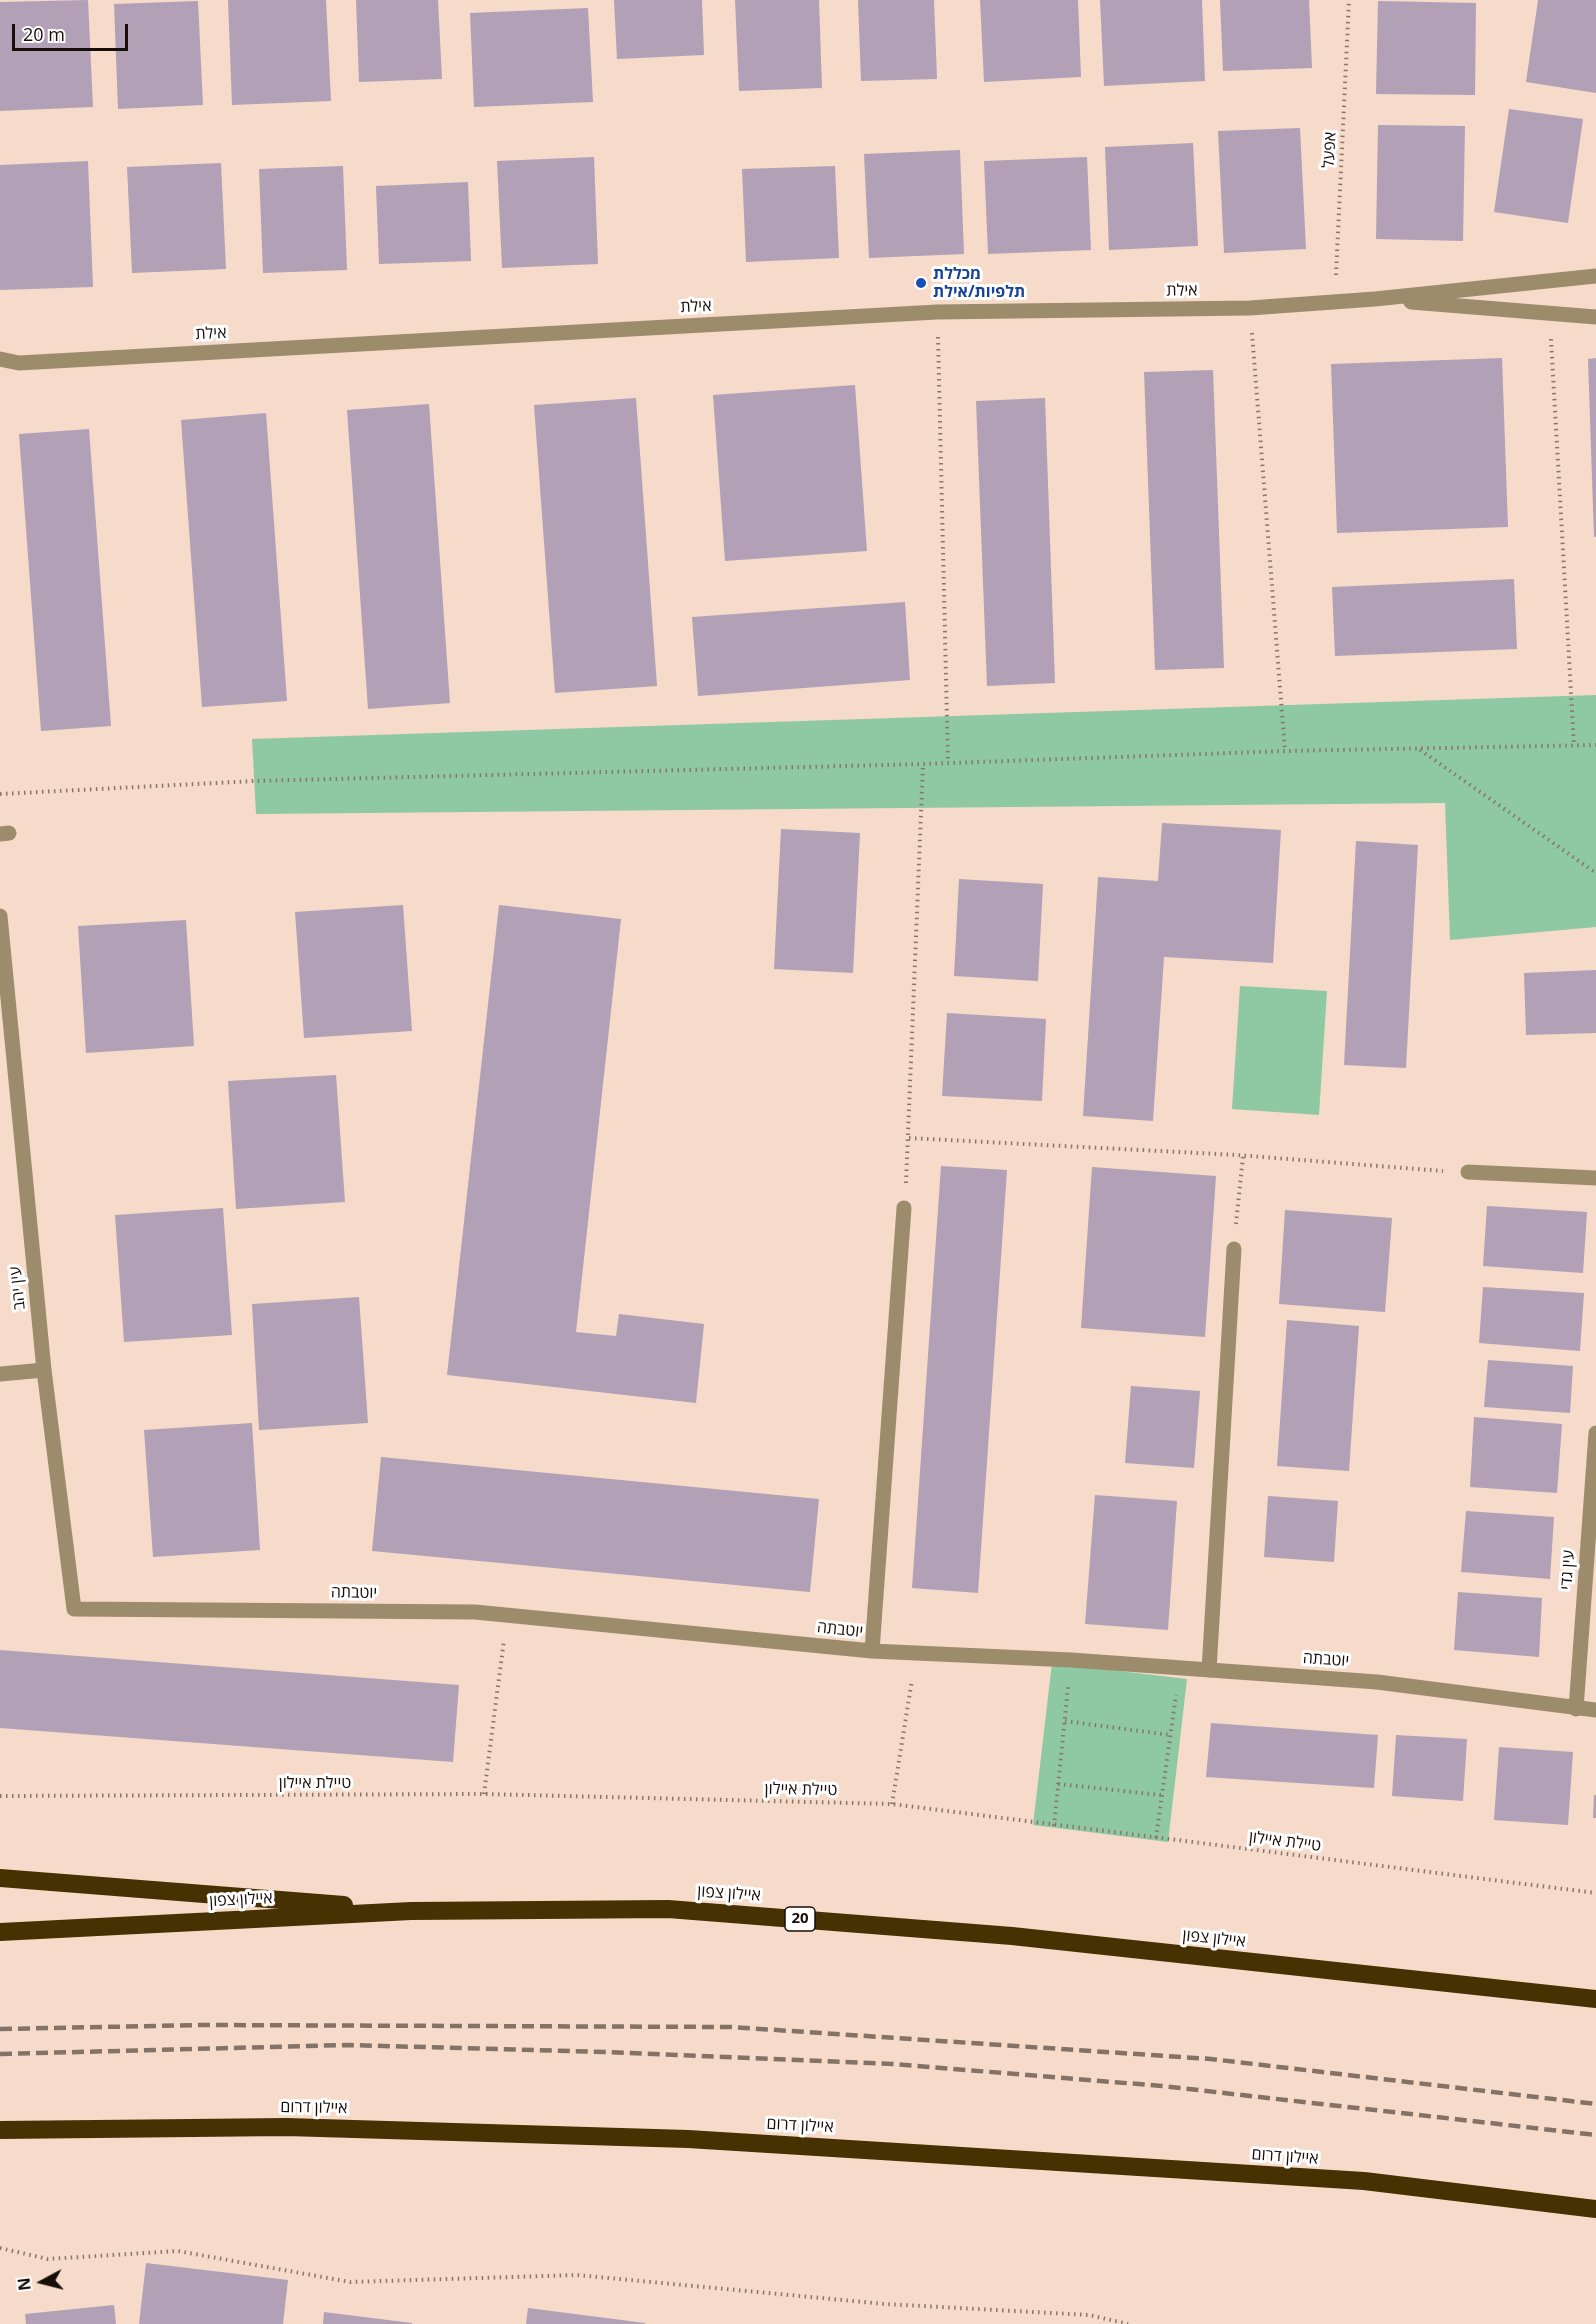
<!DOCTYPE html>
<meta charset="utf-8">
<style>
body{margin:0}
#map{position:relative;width:1596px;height:2324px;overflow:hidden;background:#f6daca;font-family:"Open Sans",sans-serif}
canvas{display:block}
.north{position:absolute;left:12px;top:2252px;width:60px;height:60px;-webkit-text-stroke:4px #fff;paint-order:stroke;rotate:263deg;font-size:16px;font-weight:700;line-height:24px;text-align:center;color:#180e09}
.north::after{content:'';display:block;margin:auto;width:21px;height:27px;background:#180e09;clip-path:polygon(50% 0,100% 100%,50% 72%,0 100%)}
.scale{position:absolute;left:12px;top:24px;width:116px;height:27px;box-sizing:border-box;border:3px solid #180e09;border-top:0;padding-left:8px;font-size:18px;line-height:21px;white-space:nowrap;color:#180e09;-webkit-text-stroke:4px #fff;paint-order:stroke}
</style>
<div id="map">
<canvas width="1596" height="2324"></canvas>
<div class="north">N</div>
<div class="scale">20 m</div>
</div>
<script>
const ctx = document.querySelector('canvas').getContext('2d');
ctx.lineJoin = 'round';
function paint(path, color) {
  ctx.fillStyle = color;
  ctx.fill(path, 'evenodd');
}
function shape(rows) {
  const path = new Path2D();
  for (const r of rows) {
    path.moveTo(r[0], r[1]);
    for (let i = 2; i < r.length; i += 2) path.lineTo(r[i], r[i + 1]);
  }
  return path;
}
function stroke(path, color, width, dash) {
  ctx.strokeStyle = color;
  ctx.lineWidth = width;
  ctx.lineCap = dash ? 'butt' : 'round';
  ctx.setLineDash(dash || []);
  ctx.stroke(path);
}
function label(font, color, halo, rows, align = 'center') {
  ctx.font = font + ' "Open Sans",Heebo,sans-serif';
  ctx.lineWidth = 6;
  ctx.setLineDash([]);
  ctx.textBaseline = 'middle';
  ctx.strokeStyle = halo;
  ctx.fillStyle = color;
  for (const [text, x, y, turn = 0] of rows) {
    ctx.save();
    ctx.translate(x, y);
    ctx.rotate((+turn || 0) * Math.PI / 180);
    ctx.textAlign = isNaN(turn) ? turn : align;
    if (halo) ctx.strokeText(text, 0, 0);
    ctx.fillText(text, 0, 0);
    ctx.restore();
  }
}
paint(shape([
 [1596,695,1596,927,1450,940,1445,803,256,814,252,739],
 [1240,986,1327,991,1319,1115,1232,1109],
 [1052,1663,1187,1679,1168,1842,1033,1825]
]), '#8ec9a4');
paint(shape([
 [88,0,93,107,0,111,0,2],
 [228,0,326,0,331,101,232,105],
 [356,0,438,0,442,79,359,82],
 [614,0,702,0,704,55,617,59],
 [735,0,819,0,822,88,739,91],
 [858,0,934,0,937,79,861,81],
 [980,0,1078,0,1081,77,984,82],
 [1100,0,1202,0,1205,81,1104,86],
 [1220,0,1309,0,1312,68,1223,71],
 [1538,0,1596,0,1596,93,1526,82],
 [198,1,203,105,118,109,114,4],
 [1378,1,1476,3,1475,95,1376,94],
 [588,8,593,102,474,107,470,13],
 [1509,109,1583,119,1568,223,1494,212],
 [1378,125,1465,126,1463,241,1376,239],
 [1300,128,1306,249,1224,253,1218,131],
 [1193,143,1198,246,1109,250,1105,147],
 [960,150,964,254,869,258,864,154],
 [594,157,598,264,502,268,497,161],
 [1087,157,1091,250,988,254,984,161],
 [88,161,93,287,0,290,0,165],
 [221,163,226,269,132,273,127,167],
 [343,166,347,270,263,273,259,169],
 [835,166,839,258,746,262,742,169],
 [468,182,471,261,379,264,376,186],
 [1502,358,1508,527,1337,533,1331,364],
 [1596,358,1596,537,1594,537,1588,359],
 [1213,370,1224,668,1155,670,1144,372],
 [855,385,867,551,725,561,713,395],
 [636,398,657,686,555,693,534,405],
 [1045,398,1055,683,987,686,976,401],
 [429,404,450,703,368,709,347,410],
 [266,413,287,701,202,707,181,420],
 [89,429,111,726,41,731,19,434],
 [1514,579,1517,649,1335,656,1332,587],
 [905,602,910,680,698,696,692,617],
 [1162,823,1281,830,1273,963,1164,957,1153,1121,1083,1116,1098,877,1158,881],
 [781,829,860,833,853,973,774,969],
 [1356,841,1418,845,1406,1068,1344,1065],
 [959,879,1043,884,1038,981,954,976],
 [403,905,412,1031,304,1038,295,912],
 [499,905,621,919,576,1332,616,1336,619,1314,704,1324,696,1403,447,1375],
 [186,920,194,1046,86,1053,78,926],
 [1596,970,1596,1033,1526,1035,1524,973],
 [947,1013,1046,1019,1042,1101,942,1096],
 [336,1075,345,1202,236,1209,228,1081],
 [941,1166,1007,1170,978,1593,912,1588],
 [1092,1167,1216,1176,1205,1337,1081,1328],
 [1487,1206,1587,1212,1583,1273,1483,1266],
 [223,1208,232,1335,124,1342,115,1215],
 [1285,1210,1392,1218,1385,1312,1279,1304],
 [1483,1287,1584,1293,1580,1351,1479,1343],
 [359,1297,368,1423,259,1430,252,1304],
 [1287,1320,1359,1326,1349,1471,1277,1466],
 [1488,1360,1573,1366,1570,1413,1484,1407],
 [1131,1386,1200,1391,1194,1468,1125,1463],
 [1474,1417,1562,1424,1557,1493,1470,1487],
 [252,1423,260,1550,153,1557,144,1430],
 [381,1457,819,1499,810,1592,372,1551],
 [1095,1495,1177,1501,1168,1630,1085,1624],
 [1268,1496,1338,1501,1334,1562,1264,1557],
 [1466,1511,1554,1517,1550,1579,1461,1572],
 [1458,1592,1542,1598,1539,1657,1454,1650],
 [0,1650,459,1685,453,1762,0,1728],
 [1211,1723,1378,1735,1374,1788,1206,1777],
 [1396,1735,1467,1739,1463,1801,1392,1796],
 [1499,1747,1573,1752,1568,1825,1494,1820],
 [1594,1795,1596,1795,1596,1818,1593,1818],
 [146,2263,288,2280,283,2324,139,2324],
 [114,2305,116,2324,26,2324,25,2314],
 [528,2308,645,2323,645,2324,526,2324],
 [324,2312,412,2323,412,2324,323,2324]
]), '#b2a0b7');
stroke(shape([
 [1336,275,1349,0],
 [1252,333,1285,751],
 [938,337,948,762],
 [1551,339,1574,746],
 [1420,750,1596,873],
 [0,794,254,781,923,764,1285,751,1596,745],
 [909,1138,1237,1155,1443,1171],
 [906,1183,923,764],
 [1236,1224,1243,1156],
 [1065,1721,1170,1735],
 [1058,1784,1161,1795],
 [484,1794,504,1640],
 [0,1796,484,1794,892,1804,1596,1893],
 [892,1804,912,1680],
 [1054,1826,1068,1687],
 [1156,1838,1176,1695],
 [0,2248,48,2259,178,2251,350,2282,577,2275,885,2304,1089,2315,1128,2324]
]), '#89766b', 4, [1.5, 4.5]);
stroke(shape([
 [0,834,9,833],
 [1209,1670,1234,1249]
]), '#9d8c6c', 15);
stroke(shape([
 [0,916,44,1370,74,1609,475,1612,872,1651,1071,1660,1377,1682,1596,1710],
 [1468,1172,1596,1178],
 [0,1374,44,1370],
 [872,1651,904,1208],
 [1576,1709,1596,1433]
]), '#9d8c6c', 15);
stroke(shape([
 [1411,302,1596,317],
 [0,359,19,363,937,312,1250,308,1375,299,1596,276]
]), '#9d8c6c', 15);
stroke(shape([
 [0,1878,344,1905],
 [0,1932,411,1911,668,1909,1012,1936,1596,1999],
 [0,2130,287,2127,688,2139,1364,2181,1596,2209]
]), '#453102', 18);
stroke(shape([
 [0,2029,203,2025,731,2027,1211,2059,1596,2104],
 [0,2054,347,2045,607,2052,893,2064,1162,2086,1596,2135]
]), '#857267', 4.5, [12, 6]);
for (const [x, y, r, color] of [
 [921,283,6,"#1a4fb4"]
]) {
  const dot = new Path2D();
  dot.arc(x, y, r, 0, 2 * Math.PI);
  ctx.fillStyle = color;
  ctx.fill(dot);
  stroke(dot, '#fff', 2);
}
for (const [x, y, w] of [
 [800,1919,30]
]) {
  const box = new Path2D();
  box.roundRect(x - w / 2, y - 12, w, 24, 4.5);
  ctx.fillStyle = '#fff';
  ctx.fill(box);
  stroke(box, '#180e09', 1.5);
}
label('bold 15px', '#180e09', null, [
 ["20",800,1919]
]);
label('16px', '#180e09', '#fff', [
 ["אפעל",1330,150,-87],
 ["אילת",1182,291,-1],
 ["אילת",696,307,-3],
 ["אילת",211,334,-3],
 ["עין יהב",18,1288,-96],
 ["עין גדי",1568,1570,-86],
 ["יוטבתה",354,1593,1],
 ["יוטבתה",840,1630,6],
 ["יוטבתה",1326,1660,4],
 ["טיילת איילון",315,1783],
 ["טיילת איילון",801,1790,1],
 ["טיילת איילון",1285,1842,7],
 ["איילון צפון",729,1894,4],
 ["איילון צפון",241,1900,-3],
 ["איילון צפון",1214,1939,6],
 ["איילון דרום",314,2108,1],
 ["איילון דרום",800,2126,3],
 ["איילון דרום",1285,2157,4]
]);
label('bold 16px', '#164399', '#fff', [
 ["מכללת",933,274],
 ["תלפיות/אילת",933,292]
], 'left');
</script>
